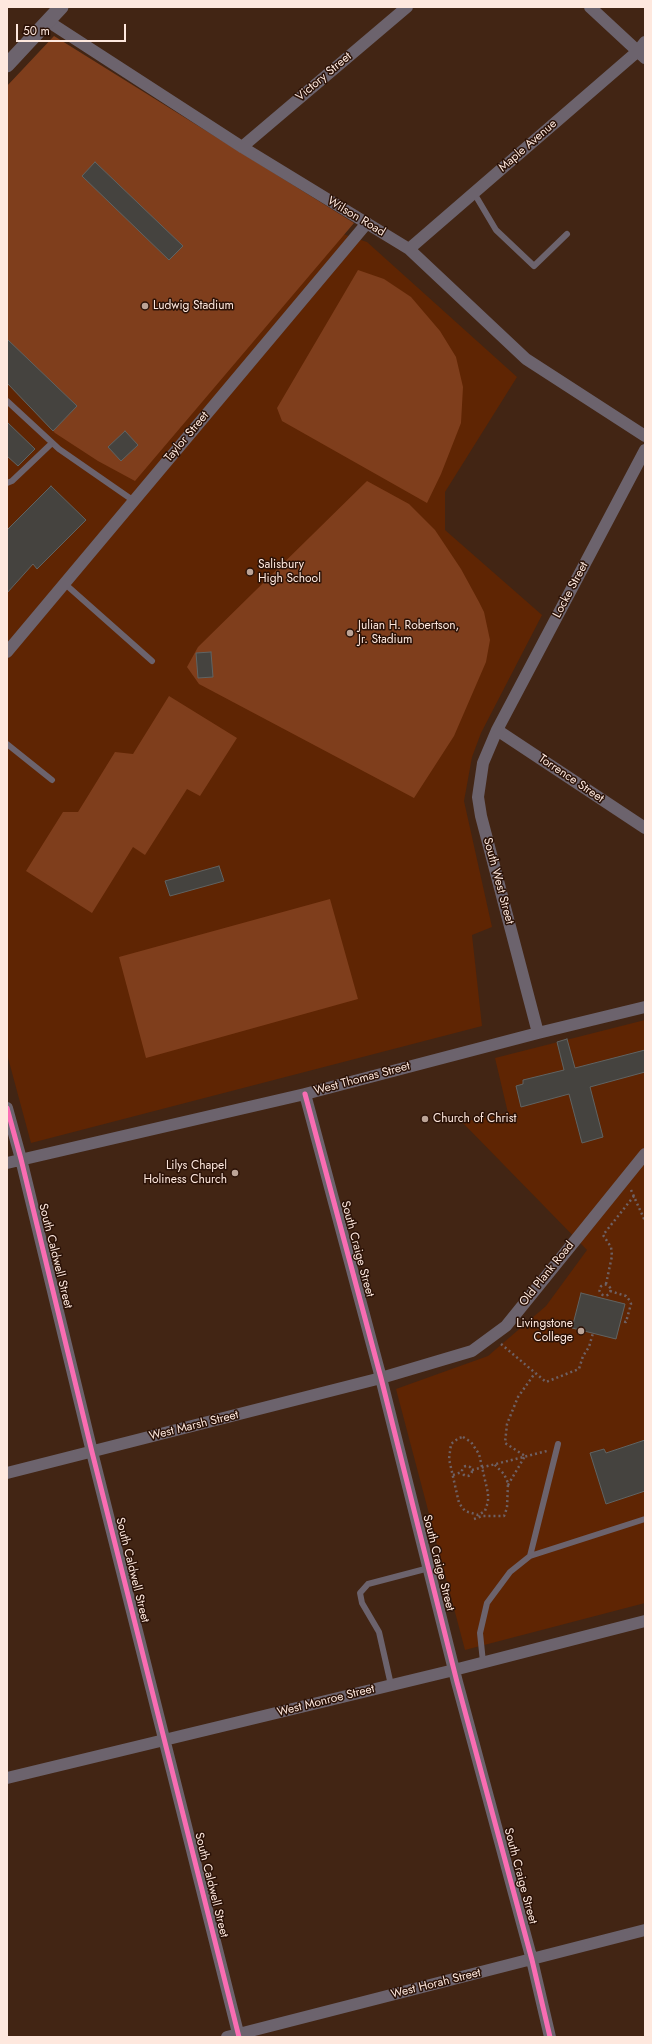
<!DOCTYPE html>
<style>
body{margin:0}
#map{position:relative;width:652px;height:2044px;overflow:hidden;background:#422514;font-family:Jost,sans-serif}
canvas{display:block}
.frame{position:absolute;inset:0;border:8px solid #fee8de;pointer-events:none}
.scale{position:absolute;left:16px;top:24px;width:110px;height:18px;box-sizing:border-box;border:2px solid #fee8de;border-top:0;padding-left:5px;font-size:12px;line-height:14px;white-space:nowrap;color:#fee8de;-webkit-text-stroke:3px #2b1207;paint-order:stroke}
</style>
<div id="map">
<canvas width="652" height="2044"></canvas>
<div class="frame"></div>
<div class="scale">50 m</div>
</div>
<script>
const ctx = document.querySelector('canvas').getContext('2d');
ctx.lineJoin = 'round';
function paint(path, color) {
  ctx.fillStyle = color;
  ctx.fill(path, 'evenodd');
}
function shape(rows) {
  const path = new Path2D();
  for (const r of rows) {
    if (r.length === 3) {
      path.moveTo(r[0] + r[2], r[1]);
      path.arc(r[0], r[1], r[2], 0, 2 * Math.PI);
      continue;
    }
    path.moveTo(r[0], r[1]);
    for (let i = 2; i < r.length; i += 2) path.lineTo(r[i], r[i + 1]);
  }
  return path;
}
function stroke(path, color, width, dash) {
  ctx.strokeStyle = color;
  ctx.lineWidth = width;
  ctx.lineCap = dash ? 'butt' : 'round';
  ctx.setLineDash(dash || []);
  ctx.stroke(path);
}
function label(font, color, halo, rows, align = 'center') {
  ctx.font = font + ' Jost,sans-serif';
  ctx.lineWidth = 3;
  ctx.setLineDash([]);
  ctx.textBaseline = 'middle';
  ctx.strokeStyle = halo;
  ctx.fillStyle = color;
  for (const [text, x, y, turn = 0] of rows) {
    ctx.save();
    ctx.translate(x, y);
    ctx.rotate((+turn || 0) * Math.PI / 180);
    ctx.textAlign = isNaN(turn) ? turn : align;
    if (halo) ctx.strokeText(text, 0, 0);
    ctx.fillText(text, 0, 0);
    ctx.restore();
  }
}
paint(shape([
 [50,43,307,222,367,242,517,377,445,492,445,530,542,615,481,733,472,757,464,801,492,927,472,935,482,1026,31,1143,7,1054,7,86],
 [645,1020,645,1603,465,1650,396,1389,488,1356,546,1306,587,1250,462,1122,508,1113,495,1058]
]), '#5f2503');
paint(shape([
 [54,36,354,223,135,481,98,461,55,433,7,383,7,86],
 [358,270,384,279,411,297,440,331,456,357,463,387,461,423,441,474,427,503,282,421,277,408],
 [367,481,409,504,435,530,461,569,479,602,484,612,490,640,486,662,454,736,414,798,199,684,187,667,198,647],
 [169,696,237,738,200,796,187,789,145,855,133,847,92,913,26,871,63,812,78,812,115,752,133,754],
 [330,899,358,999,146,1058,119,957]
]), '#7f3e1c');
const building = shape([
 [95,162,183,246,169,260,82,176,95,162],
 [7,339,77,406,53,431,7,383,7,339],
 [7,422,35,449,18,466,7,456,7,422],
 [125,431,138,445,121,461,108,447,125,431],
 [51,486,86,520,37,569,33,564,7,593,7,530,51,486],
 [211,652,213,677,198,678,196,653,211,652],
 [219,866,224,881,170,896,165,881,219,866],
 [567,1039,575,1068,645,1050,645,1072,590,1087,603,1137,582,1143,569,1094,521,1107,516,1086,523,1084,523,1080,564,1070,557,1042,567,1039],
 [581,1293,625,1304,616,1339,572,1328,581,1293],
 [645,1440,645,1491,606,1504,590,1453,604,1449,606,1453,645,1440]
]);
paint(building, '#45433f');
stroke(building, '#606362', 1);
stroke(shape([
 [631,1190,645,1221],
 [606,1284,612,1256,611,1247,603,1235,634,1196],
 [605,1290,5.5],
 [610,1291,626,1296,630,1301,631,1304,626,1322,621,1321],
 [501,1344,546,1382,579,1369,583,1356,589,1347,593,1333],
 [463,1437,471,1442,479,1454,488,1493,488,1502,485,1511,478,1515,465,1511,459,1503,449,1459,451,1444,459,1438,463,1437],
 [467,1471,5],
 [472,1470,547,1451],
 [453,1475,462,1472],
 [508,1485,525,1456,505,1443,507,1424,518,1397,535,1373],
 [474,1519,482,1516,504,1516,507,1508,508,1483,504,1474,494,1464]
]), '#6e6164', 2.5, [2, 3]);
stroke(shape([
 [474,193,496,230,534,266,567,234],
 [7,401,59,449,134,501],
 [7,483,12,481,52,443],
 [64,583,152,661],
 [7,744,52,780],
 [530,1556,558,1444],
 [483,1662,480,1633,487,1603,510,1572,530,1556,645,1519],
 [391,1685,379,1632,362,1603,360,1593,368,1584,429,1568]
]), '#6c636d', 6);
stroke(shape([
 [590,7,645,58],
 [49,22,242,147,409,249,526,359,645,436],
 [242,147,407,7],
 [409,249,638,51,645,42],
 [7,652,367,223],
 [497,730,645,828],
 [538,1033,481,816,478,797,483,763,497,730,645,450],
 [305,1094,381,1378,457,1682,532,1960,550,2037],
 [7,1108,21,1159,92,1452,239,2037],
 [7,1163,305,1094,538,1033,645,1007],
 [7,1473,381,1378,472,1351,506,1326,645,1154],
 [7,1778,454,1670,645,1621],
 [227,2037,645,1930]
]), '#6c636d', 12);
stroke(shape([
 [7,65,61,7]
]), '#6c636d', 15);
stroke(shape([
 [305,1094,381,1378,457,1682,532,1960,550,2037],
 [7,1108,21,1159,92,1452,239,2037]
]), '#f96db3', 5);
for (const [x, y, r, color] of [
 [145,306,4,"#bca497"],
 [250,572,4,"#bca497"],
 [350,633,4,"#bca497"],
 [425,1119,4,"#bca497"],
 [235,1173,4,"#bca497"],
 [581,1331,4,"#bca497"]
]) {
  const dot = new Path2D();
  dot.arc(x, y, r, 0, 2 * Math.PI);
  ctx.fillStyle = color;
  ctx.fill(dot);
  stroke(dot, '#2b1207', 1.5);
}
label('12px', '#fee8de', '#2b1207', [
 ["Victory Street",324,77,-40],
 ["Maple Avenue",528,146,-41],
 ["Wilson Road",356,217,31],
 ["Taylor Street",187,437,-50],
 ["Locke Street",571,590,-62],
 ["Torrence Street",571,779,34],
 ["South West Street",498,881,75],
 ["West Thomas Street",362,1079,-15],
 ["South Craige Street",357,1249,75],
 ["South Caldwell Street",55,1256,76],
 ["Old Plank Road",547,1274,-51],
 ["West Marsh Street",194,1426,-14],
 ["South Craige Street",438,1563,76],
 ["South Caldwell Street",132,1570,76],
 ["West Monroe Street",326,1701,-14],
 ["South Craige Street",520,1876,75],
 ["South Caldwell Street",211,1885,76],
 ["West Horah Street",436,1984,-14]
]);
label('12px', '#fee8de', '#2b1207', [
 ["Ludwig Stadium",153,306],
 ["Salisbury",258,565],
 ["High School",258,579],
 ["Julian H. Robertson,",358,626],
 ["Jr. Stadium",358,640],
 ["Church of Christ",433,1119],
 ["Lilys Chapel",227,1166,"right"],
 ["Holiness Church",227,1180,"right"],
 ["Livingstone",573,1324,"right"],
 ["College",573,1338,"right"]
], 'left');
</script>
